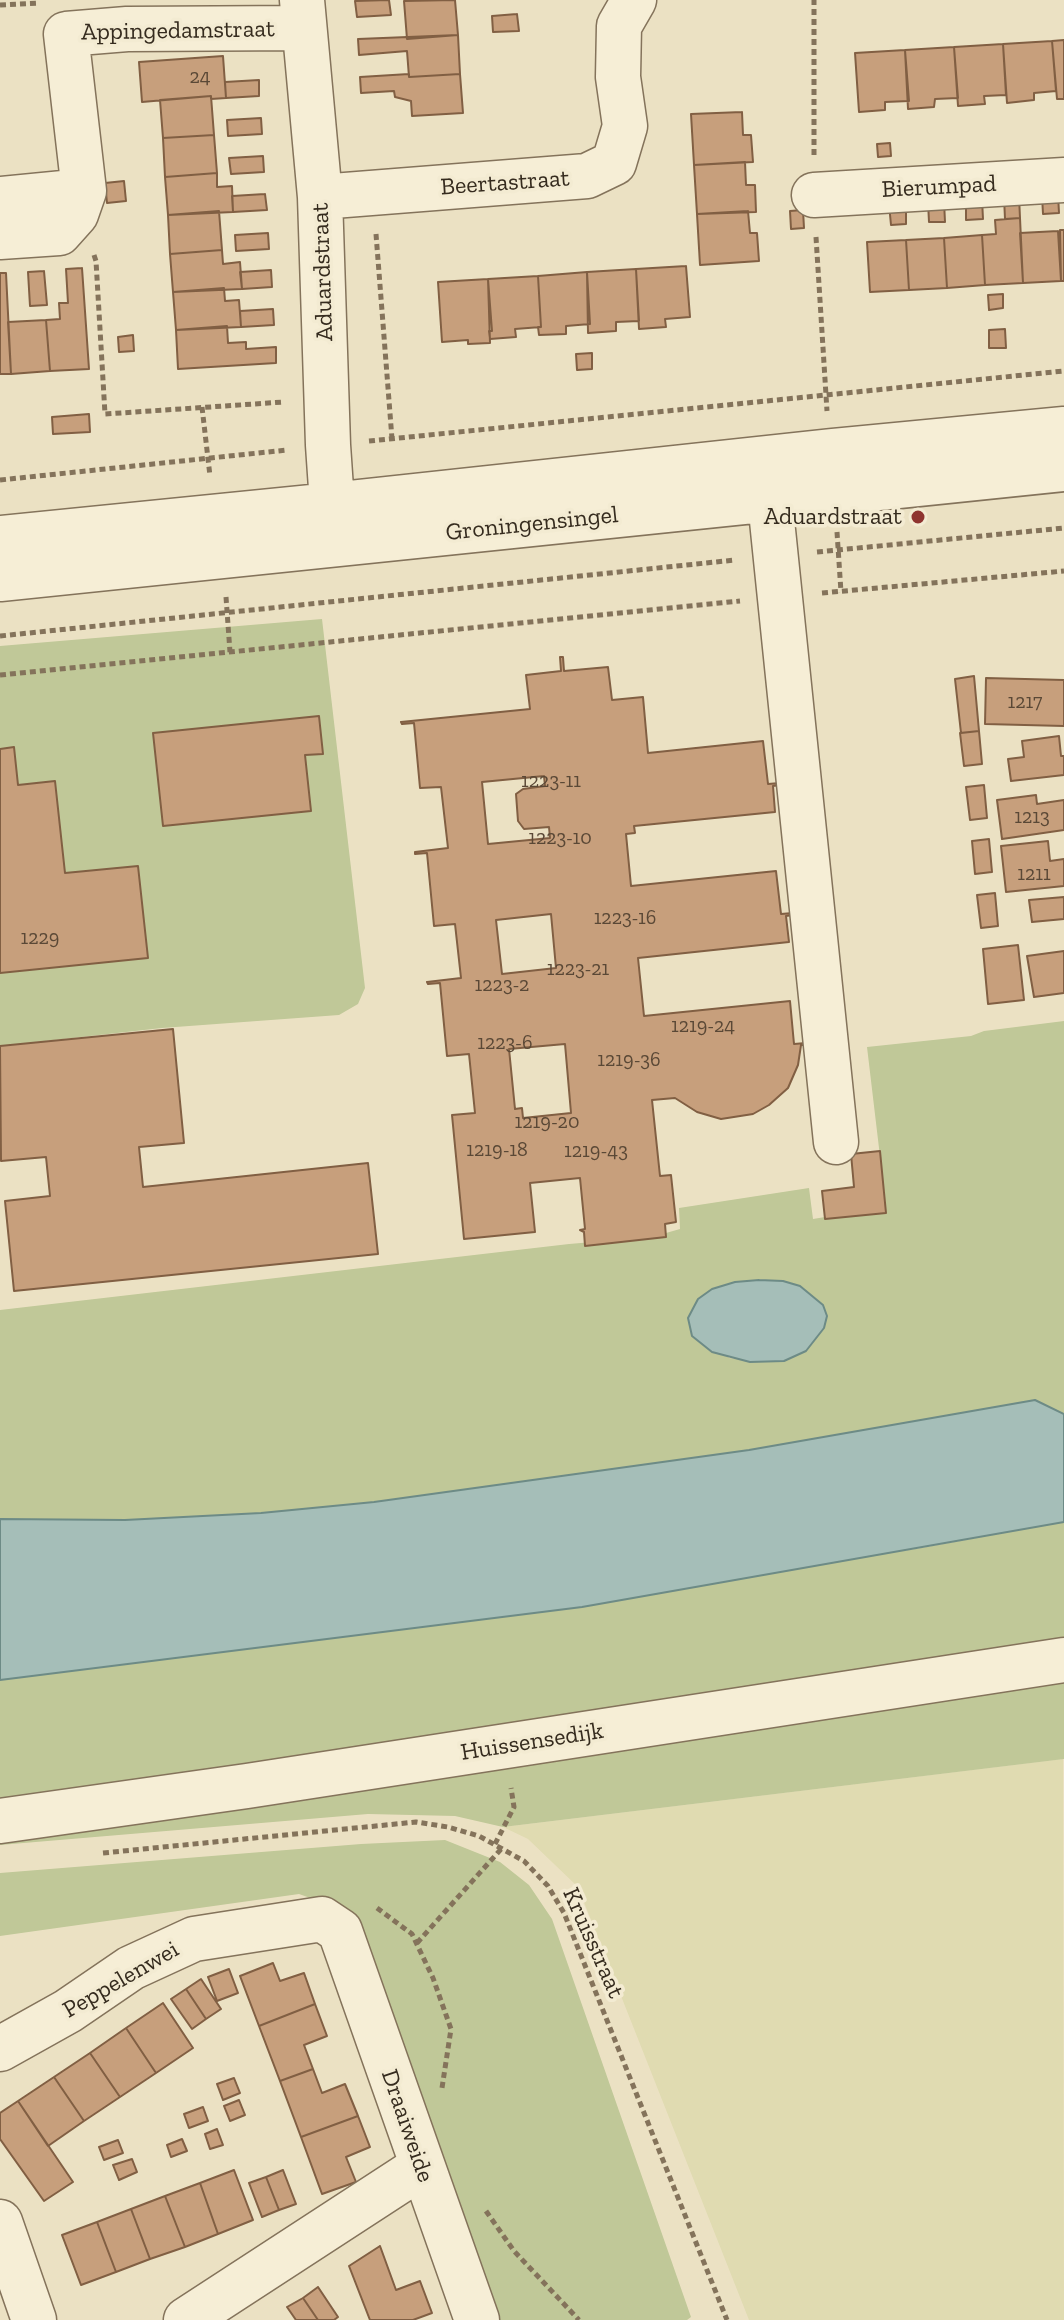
<!DOCTYPE html>
<style>
body{margin:0}
canvas{display:block;background:#ebe1c3}
</style>
<canvas width="1064" height="2320"></canvas>
<script>
const ctx = document.querySelector('canvas').getContext('2d');
ctx.lineJoin = 'round';
function paint(path, color) {
  ctx.fillStyle = color;
  ctx.fill(path, 'evenodd');
}
function shape(rows) {
  const path = new Path2D();
  for (const r of rows) {
    path.moveTo(r[0], r[1]);
    for (let i = 2; i < r.length; i += 2) path.lineTo(r[i], r[i + 1]);
  }
  return path;
}
function stroke(path, color, width, dash) {
  ctx.strokeStyle = color;
  ctx.lineWidth = width;
  ctx.lineCap = dash ? 'butt' : 'round';
  ctx.setLineDash(dash || []);
  ctx.stroke(path);
}
function label(font, color, halo, rows, align = 'center') {
  ctx.font = font + ' "Zilla Slab",serif';
  ctx.lineWidth = 7;
  ctx.setLineDash([]);
  ctx.textBaseline = 'middle';
  ctx.strokeStyle = halo;
  ctx.fillStyle = color;
  for (const [text, x, y, turn = 0] of rows) {
    ctx.save();
    ctx.translate(x, y);
    ctx.rotate((+turn || 0) * Math.PI / 180);
    ctx.textAlign = isNaN(turn) ? turn : align;
    if (halo) ctx.strokeText(text, 0, 0);
    ctx.fillText(text, 0, 0);
    ctx.restore();
  }
}
paint(shape([
 [1063,1759,1064,2320,749,2320,578,1887,528,1839,503,1827]
]), '#e0dbb1');
paint(shape([
 [322,619,365,988,358,1004,339,1015,162,1028,0,1046,0,646],
 [1064,1021,1064,1414,1035,1400,749,1450,374,1502,261,1513,125,1520,0,1519,0,1310,569,1244,652,1237,680,1229,679,1208,809,1188,813,1219,886,1207,867,1047,971,1036,984,1031],
 [735,1282,793,1357,770,1362,729,1358,698,1299,712,1289],
 [1064,1522,1064,1649,0,1808,0,1680,915,1549],
 [1064,1679,1064,1759,503,1827,455,1816,368,1814,0,1845,0,1832],
 [445,1840,500,1862,529,1885,552,1919,691,2317,687,2320,489,2320,316,1900,299,1894,0,1936,0,1873,361,1844]
]), '#c0c898');
const water = shape([
 [759,1280,783,1281,800,1286,823,1305,827,1316,824,1328,806,1351,784,1361,750,1362,712,1352,692,1336,688,1318,698,1299,712,1289,735,1282,759,1280],
 [1035,1400,1064,1414,1064,1522,582,1607,0,1680,0,1519,125,1520,261,1513,374,1502,749,1450,1035,1400]
]);
paint(water, '#a5beb8');
stroke(water, '#6d8b86', 2);
const building = shape([
 [389,0,391,15,357,17,355,1,389,0],
 [455,0,458,35,407,39,404,1,455,0],
 [517,14,519,31,493,32,492,16,517,14],
 [458,35,460,74,409,77,407,51,359,55,358,39,458,35],
 [1064,40,1064,99,1057,99,1052,41,1064,40],
 [1052,41,1056,91,1034,93,1034,100,1007,103,1003,44,1052,41],
 [1003,44,1006,95,984,96,985,104,958,106,954,47,1003,44],
 [954,47,958,98,935,99,934,107,908,109,905,50,954,47],
 [905,50,909,101,885,102,885,110,859,112,855,53,905,50],
 [223,56,226,98,211,99,211,96,142,102,139,62,223,56],
 [409,74,409,77,460,74,463,113,412,116,411,101,395,97,394,91,361,93,360,77,409,74],
 [259,80,259,96,226,98,225,82,259,80],
 [211,96,214,135,163,138,160,100,211,96],
 [742,112,743,135,751,135,753,162,694,165,691,114,742,112],
 [261,118,262,134,228,136,227,120,261,118],
 [214,135,217,173,165,177,163,138,214,135],
 [890,143,891,156,878,157,877,144,890,143],
 [263,156,264,172,231,174,229,158,263,156],
 [745,162,746,185,755,185,756,212,697,214,694,165,745,162],
 [217,173,217,187,232,186,233,212,168,215,165,177,217,173],
 [124,181,126,201,107,203,105,183,124,181],
 [265,194,267,210,233,212,232,196,265,194],
 [1058,194,1059,213,1043,214,1042,195,1058,194],
 [1019,196,1020,218,1005,219,1004,197,1019,196],
 [966,199,982,199,983,219,966,220,966,199],
 [944,201,945,222,929,222,928,202,944,201],
 [906,203,906,224,891,225,889,204,906,203],
 [803,210,804,228,791,229,790,211,803,210],
 [219,211,222,250,170,254,168,215,219,211],
 [748,211,750,233,757,233,759,261,700,265,697,214,748,211],
 [1020,218,1023,283,985,285,982,235,996,234,995,220,1020,218],
 [1060,230,1064,230,1064,281,1061,281,1060,230],
 [1058,231,1061,281,1023,283,1020,233,1058,231],
 [268,233,269,249,236,251,235,235,268,233],
 [982,235,985,285,947,288,944,238,982,235],
 [944,238,947,288,909,290,906,240,944,238],
 [906,240,909,290,870,292,867,242,906,240],
 [222,250,223,264,240,262,242,289,173,292,170,254,222,250],
 [686,266,690,317,665,319,666,327,639,329,636,269,686,266],
 [82,268,89,369,50,371,46,320,60,319,59,303,68,303,66,269,82,268],
 [636,269,639,321,616,322,616,331,588,333,587,272,636,269],
 [271,270,272,287,242,289,240,272,271,270],
 [44,271,47,305,30,306,28,272,44,271],
 [587,272,590,324,566,326,566,334,539,335,538,327,541,327,538,276,587,272],
 [0,273,6,273,11,374,0,374,0,273],
 [538,276,541,327,515,329,516,337,490,339,489,331,492,331,488,279,538,276],
 [488,279,490,343,468,344,468,340,442,342,438,282,488,279],
 [224,288,225,301,239,300,241,327,176,330,173,292,224,288],
 [1003,294,1003,308,989,310,988,295,1003,294],
 [273,309,274,325,241,327,240,311,273,309],
 [46,320,50,371,11,374,8,322,46,320],
 [227,326,228,343,246,342,246,349,276,347,276,363,178,369,176,330,227,326],
 [1005,329,1006,348,989,348,989,330,1005,329],
 [133,335,134,351,119,352,118,337,133,335],
 [592,353,592,369,577,370,576,354,592,353],
 [89,414,90,432,53,434,52,417,89,414],
 [560,657,563,657,564,671,608,667,612,700,643,697,648,753,763,741,768,784,780,783,780,785,773,786,775,812,634,826,635,833,626,834,631,886,776,871,781,914,793,913,793,915,786,916,789,942,638,958,644,1016,790,1001,794,1044,806,1043,806,1045,801,1045,798,1065,788,1088,769,1105,753,1114,721,1119,697,1112,675,1098,652,1100,660,1176,671,1175,676,1222,665,1224,666,1237,585,1246,584,1232,580,1230,585,1229,580,1178,530,1183,535,1232,464,1239,452,1115,475,1113,469,1054,447,1056,440,983,428,984,427,982,461,978,455,924,434,926,427,853,415,854,415,852,448,848,441,787,420,788,414,723,402,724,401,722,530,709,526,675,561,671,560,657],
 [544,776,545,786,523,789,516,794,518,821,524,829,549,827,550,838,488,844,482,782,544,776],
 [551,914,556,968,502,974,496,920,551,914],
 [565,1044,571,1113,523,1118,522,1108,515,1109,509,1049,565,1044],
 [974,676,979,731,961,733,955,679,974,676],
 [986,678,1064,680,1064,726,985,724,986,678],
 [319,716,323,754,305,755,311,811,163,826,153,733,319,716],
 [979,731,982,764,964,766,960,733,979,731],
 [1059,736,1061,756,1064,756,1064,775,1011,781,1008,759,1024,757,1022,741,1059,736],
 [14,747,18,785,55,781,65,873,138,866,148,958,0,973,0,749,14,747],
 [984,785,987,818,970,820,966,787,984,785],
 [1036,795,1037,804,1064,800,1064,830,1002,839,997,800,1036,795],
 [989,839,992,872,975,874,972,841,989,839],
 [1048,841,1050,861,1064,859,1064,886,1006,892,1001,846,1048,841],
 [995,893,998,926,981,928,977,895,995,893],
 [1064,897,1064,919,1032,922,1029,900,1064,897],
 [1018,945,1024,1000,988,1004,983,949,1018,945],
 [1064,951,1064,993,1034,997,1027,956,1064,951],
 [173,1029,184,1143,139,1147,143,1187,368,1163,378,1254,14,1291,5,1201,50,1196,46,1157,1,1161,0,1046,173,1029],
 [880,1151,886,1213,825,1219,822,1191,854,1187,851,1154,880,1151],
 [273,1963,280,1981,304,1973,315,2004,259,2026,240,1976,273,1963],
 [229,1969,238,1993,217,2001,208,1977,229,1969],
 [201,1979,221,2009,206,2019,186,1989,201,1979],
 [186,1989,206,2019,192,2029,171,1999,186,1989],
 [163,2003,193,2048,156,2073,126,2028,163,2003],
 [315,2004,327,2036,304,2045,313,2069,280,2081,259,2026,315,2004],
 [126,2028,156,2073,120,2097,90,2053,126,2028],
 [90,2053,120,2097,84,2121,54,2077,90,2053],
 [313,2069,322,2093,345,2084,358,2116,301,2137,280,2081,313,2069],
 [54,2077,84,2121,48,2146,18,2101,54,2077],
 [234,2078,240,2093,223,2100,217,2084,234,2078],
 [239,2100,245,2115,230,2121,224,2106,239,2100],
 [18,2101,73,2182,44,2201,0,2139,0,2113,18,2101],
 [203,2107,208,2121,189,2128,184,2114,203,2107],
 [358,2116,370,2147,346,2157,356,2182,322,2194,301,2137,358,2116],
 [217,2129,223,2145,210,2149,205,2134,217,2129],
 [182,2139,187,2151,171,2157,167,2145,182,2139],
 [118,2140,123,2153,104,2160,99,2147,118,2140],
 [132,2159,137,2172,119,2180,113,2165,132,2159],
 [234,2170,253,2220,218,2234,200,2183,234,2170],
 [283,2170,296,2204,279,2210,266,2177,283,2170],
 [266,2177,279,2210,262,2217,249,2183,266,2177],
 [200,2183,218,2234,185,2247,165,2196,200,2183],
 [165,2196,185,2247,150,2259,131,2209,165,2196],
 [131,2209,150,2259,116,2272,97,2222,131,2209],
 [97,2222,116,2272,81,2285,62,2235,97,2222],
 [380,2246,396,2290,420,2281,432,2313,413,2320,370,2320,349,2266,380,2246],
 [318,2287,338,2317,334,2320,318,2320,303,2298,318,2287],
 [303,2298,318,2320,296,2320,287,2307,303,2298]
]);
paint(building, '#c79f7c');
stroke(building, '#815f43', 2);
const minor = shape([
 [302,0,320,197,328,445,334,532],
 [814,195,1064,180],
 [320,197,587,176,614,163,625,126,618,77,619,26,634,0],
 [0,199,84,191],
 [0,237,59,233,76,214,84,191,66,34,127,29,304,28],
 [767,472,836,1142],
 [0,538,332,505,831,451,1064,429],
 [0,579,1064,469],
 [0,1821,247,1786,1064,1660],
 [0,2049,68,2011,131,1968,194,1939,322,1919,340,1931,477,2320],
 [0,2222,34,2320],
 [186,2320,421,2167]
]);
stroke(minor, '#84735b', 47);
stroke(shape([
 [0,5,39,3],
 [814,155,814,0],
 [376,234,392,439],
 [816,237,827,411],
 [94,255,96,261,105,414,284,402],
 [202,407,210,476],
 [369,441,1064,371],
 [0,480,287,450],
 [837,532,841,592],
 [817,552,1064,528],
 [822,593,1064,571],
 [226,597,230,652],
 [0,636,735,560],
 [0,675,740,601],
 [495,1844,514,1807,511,1788],
 [103,1853,416,1822,448,1827,479,1836,524,1861,548,1886,564,1913,727,2320],
 [377,1908,412,1934,433,1978,451,2029,442,2088],
 [417,1943,502,1848],
 [486,2211,514,2251,579,2320]
]), '#84735b', 5, [6, 4]);
stroke(minor, '#f6eed6', 44);
for (const [x, y, r, color] of [
 [918,517,8,"#8f342f"]
]) {
  const dot = new Path2D();
  dot.arc(x, y, r, 0, 2 * Math.PI);
  ctx.fillStyle = color;
  ctx.fill(dot);
  stroke(dot, '#f3ebd2', 3);
}
label('20px', '#5a4836', null, [
 ["24",200,77],
 ["1217",1025,702],
 ["1223-11",551,781],
 ["1213",1032,817],
 ["1223-10",560,838],
 ["1211",1034,874],
 ["1223-16",625,918],
 ["1229",40,938],
 ["1223-21",578,969],
 ["1223-2",502,985],
 ["1219-24",703,1026],
 ["1223-6",505,1043],
 ["1219-36",629,1060],
 ["1219-20",547,1122],
 ["1219-18",497,1150],
 ["1219-43",596,1151]
]);
label('24px', '#352b1e', '#f3ebd2', [
 ["Appingedamstraat",178,31,-1],
 ["Beertastraat",505,183,-4],
 ["Bierumpad",939,187,-3],
 ["Aduardstraat",323,272,-92],
 ["Groningensingel",532,524,-6],
 ["Huissensedijk",532,1742,-9],
 ["Kruisstraat",593,1943,66],
 ["Peppelenwei",121,1980,-30],
 ["Draaiweide",407,2126,71]
]);
label('24px', '#352b1e', '#f3ebd2', [
 ["Aduardstraat",902,517]
], 'right');
</script>
